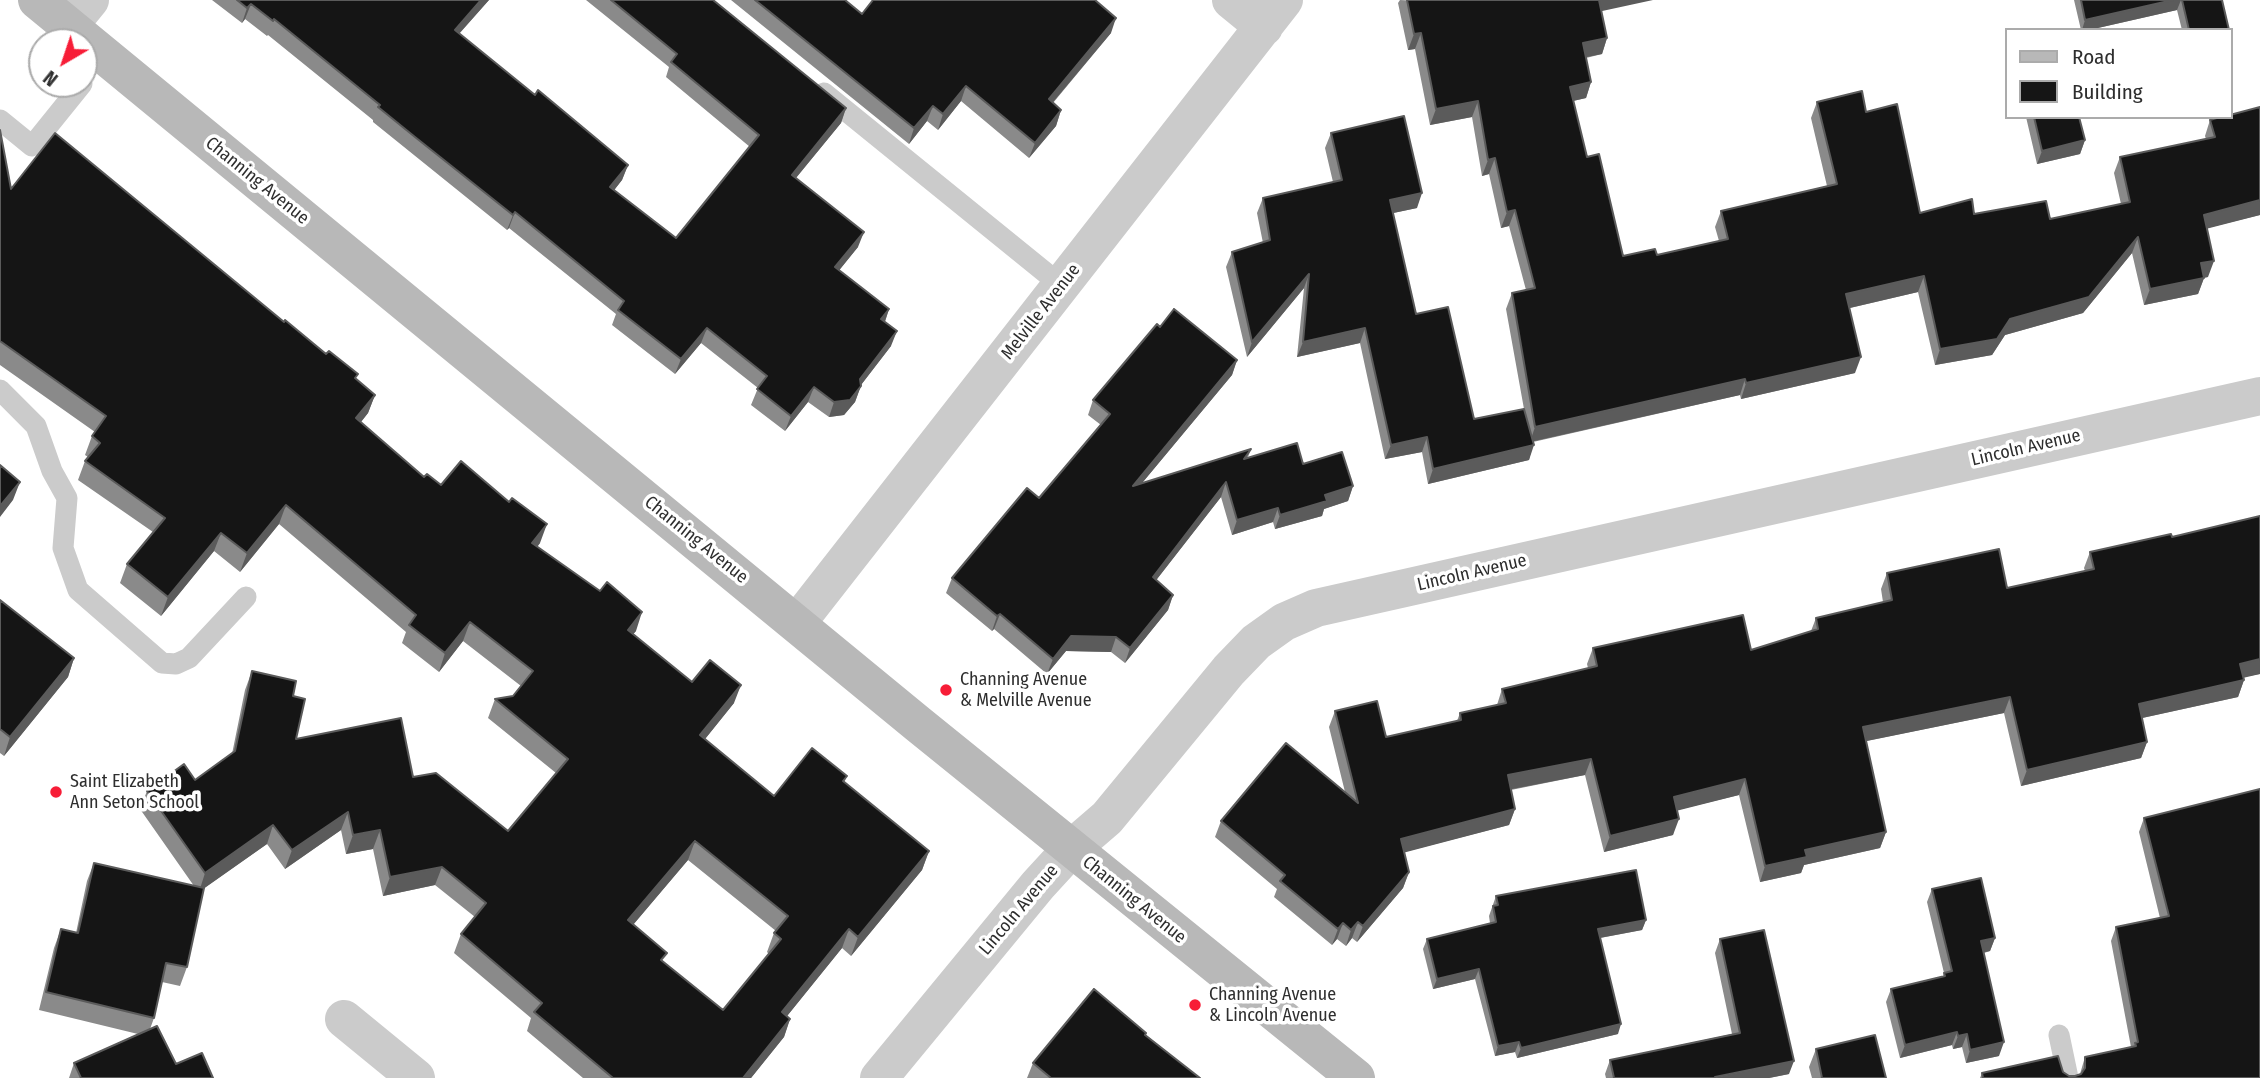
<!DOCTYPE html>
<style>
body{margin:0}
#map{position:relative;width:2260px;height:1078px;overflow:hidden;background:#fff;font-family:"Fira Sans Condensed",sans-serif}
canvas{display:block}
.legend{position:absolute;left:2005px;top:28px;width:228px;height:91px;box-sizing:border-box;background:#fff;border:2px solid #ababab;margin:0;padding:9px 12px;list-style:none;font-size:21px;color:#2e2e2e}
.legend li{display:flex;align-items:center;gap:14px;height:35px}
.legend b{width:35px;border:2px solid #ababab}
.north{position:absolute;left:28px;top:28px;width:70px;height:70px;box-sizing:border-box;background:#fff;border:2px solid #ababab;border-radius:50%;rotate:219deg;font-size:19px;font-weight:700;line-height:28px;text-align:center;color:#2e2e2e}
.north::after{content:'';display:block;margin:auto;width:24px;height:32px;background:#f71d37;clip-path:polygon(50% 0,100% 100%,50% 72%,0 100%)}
</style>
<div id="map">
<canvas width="2260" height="1078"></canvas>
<ul class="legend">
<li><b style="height:9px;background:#b8b8b8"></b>Road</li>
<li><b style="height:19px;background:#151515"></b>Building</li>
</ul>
<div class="north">N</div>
</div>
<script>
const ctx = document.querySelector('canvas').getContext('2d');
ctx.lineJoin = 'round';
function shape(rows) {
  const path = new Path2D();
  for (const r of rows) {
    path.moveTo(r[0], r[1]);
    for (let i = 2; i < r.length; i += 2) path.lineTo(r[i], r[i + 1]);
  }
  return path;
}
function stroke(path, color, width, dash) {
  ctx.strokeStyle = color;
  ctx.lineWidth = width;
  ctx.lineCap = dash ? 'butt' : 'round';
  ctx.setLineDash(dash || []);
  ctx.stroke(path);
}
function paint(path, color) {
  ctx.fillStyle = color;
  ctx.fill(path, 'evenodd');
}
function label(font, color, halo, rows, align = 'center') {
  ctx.font = font + ' "Fira Sans Condensed",sans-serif';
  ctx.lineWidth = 7;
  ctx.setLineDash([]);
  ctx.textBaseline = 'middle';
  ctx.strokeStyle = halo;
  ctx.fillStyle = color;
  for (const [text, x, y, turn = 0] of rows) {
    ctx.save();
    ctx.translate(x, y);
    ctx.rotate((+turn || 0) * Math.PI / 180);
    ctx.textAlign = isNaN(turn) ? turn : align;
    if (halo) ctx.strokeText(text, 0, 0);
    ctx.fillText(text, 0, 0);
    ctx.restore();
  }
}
stroke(shape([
 [824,93,1062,286],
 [0,120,32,146,82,84],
 [0,390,36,426,52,471,67,498,63,548,78,590,162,663,176,664,189,658,246,597],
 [2059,1035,2068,1078]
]), '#cbcbcb', 21);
stroke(shape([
 [1231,0,1264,27],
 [68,27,90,0],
 [797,623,1284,0],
 [344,1019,416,1078],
 [879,1078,1038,885,1071,849,1107,818,1229,670,1256,642,1284,622,1316,608,2260,396]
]), '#cbcbcb', 38);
stroke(shape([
 [37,0,918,724,1356,1078]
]), '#b8b8b8', 38);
paint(shape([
 [212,0,489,0,459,34,535,95,628,165,622,180,614,190,676,238,750,147,666,77,669,67,586,0,713,0,846,108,841,123,796,178,858,247,839,270,889,309,885,322,891,346,861,385,855,402,844,415,829,417,808,402,785,431,751,405,758,388,701,343,675,374,612,325,616,314,509,228,507,230,373,122,373,120,268,35,267,36,245,19,242,23],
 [731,0,845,0,862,14,1111,33,1053,103,1061,110,1056,126,1029,158,961,101,938,130,927,121,909,144],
 [1400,0,1601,11,1607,38,1602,54,1586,58,1591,82,1586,98,1573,101,1587,157,1623,256,1657,255,1719,241,1715,227,1721,211,1827,186,1811,118,1817,102,1866,112,1920,213,1974,214,2050,219,2121,204,2114,173,2120,157,2206,139,2205,136,2210,120,2260,215,2207,228,2208,277,2204,278,2198,294,2144,305,2132,253,2083,313,2005,335,1992,355,1935,365,1918,292,1850,308,1855,373,1741,399,1740,395,1533,442,1529,460,1428,484,1422,452,1385,459,1360,343,1297,357,1304,288,1247,357,1226,267,1232,252,1263,243,1257,213,1263,198,1333,182,1325,148,1331,133,1417,208,1393,213,1416,314,1474,419,1524,409,1506,309,1512,293,1526,290,1509,226,1501,228,1489,174,1482,176,1472,117,1430,125,1415,49,1408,50,1398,3],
 [2074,0,2222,0,2229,30,2182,30,2177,10,2089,30,2081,30],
 [2026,117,2079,117,2085,140,2080,154,2037,164],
 [0,130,11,189,284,322,375,395,368,413,361,422,424,477,441,485,540,543,537,547,636,631,633,634,692,682,734,703,705,739,774,796,847,776,844,783,929,851,922,870,851,956,842,948,787,1016,790,1019,784,1037,751,1078,583,1078,527,1031,531,1018,454,953,461,934,475,917,435,885,383,896,373,849,346,854,341,830,285,869,267,844,204,888,187,967,180,986,162,982,154,1018,150,1029,176,1064,213,1078,69,1078,74,1063,138,1034,39,1010,54,948,61,929,76,933,87,881,94,863,194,886,140,809,147,791,195,780,232,754,245,690,252,671,293,696,296,739,413,777,508,831,556,773,488,718,495,699,513,696,521,686,463,641,439,672,402,643,406,632,279,524,240,572,214,551,161,616,120,583,127,564,153,532,78,480,85,461,88,457,85,455,92,436,95,432,0,365],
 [688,860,776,931,774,933,767,952,769,954,723,1010,664,962,633,925],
 [1160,327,1237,360,1232,375,1142,483,1251,449,1248,457,1303,464,1353,486,1348,501,1324,509,1322,516,1275,529,1273,522,1232,535,1221,497,1156,580,1173,595,1168,610,1125,663,1111,652,1066,651,1047,674,994,629,992,631,946,593,952,578,1039,498,1101,425,1088,415,1093,400],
 [2260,516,2260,674,2243,677,2244,680,2238,697,2142,718,2147,742,2141,758,2021,786,2004,713,1866,741,1886,832,1880,848,1804,865,1801,873,1760,882,1739,795,1677,810,1673,835,1604,852,1585,775,1511,790,1515,809,1509,825,1404,852,1409,872,1403,888,1357,942,1352,938,1346,946,1337,939,1332,945,1274,897,1277,889,1215,837,1221,821,1345,792,1329,727,1335,711,1386,737,1457,721,1460,713,1497,705,1502,689,1588,668,1587,664,1593,648,1751,650,1811,631,1816,618,1883,602,1881,589,1887,573,2007,588,2085,571,2084,568,2090,552,2172,537],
 [0,600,74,658,68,677,4,756,0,753],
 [2144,818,2260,1078,1980,1078,1982,1073,2063,1072,2069,1076,2075,1076,2080,1074,2085,1057,2131,1047,2111,941,2116,927,2160,918,2139,832],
 [1932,889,1995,938,1990,951,1984,953,1999,1056,1966,1063,1962,1047,1953,1049,1952,1045,1900,1058,1886,1002,1891,989,1943,976,1944,973,1927,902],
 [1496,896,1646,920,1642,930,1600,938,1618,1034,1517,1058,1515,1052,1495,1056,1475,979,1433,989,1423,949,1427,939,1490,923,1489,916],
 [1720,939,1789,1074,1769,1078,1606,1078,1605,1074,1610,1060,1732,1034,1715,953],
 [1146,1035,1200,1078,1027,1078,1033,1063],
 [1816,1049,1886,1078,1812,1078,1809,1067]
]), '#8a8a8a');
paint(shape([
 [481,0,489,0,449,45,455,30],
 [1597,0,1653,0,1593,13],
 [2173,0,2181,0,2177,10,2089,30,2082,30,2085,20],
 [251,4,245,19,242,23,247,8],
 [1116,18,1111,33,1043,114,1049,99],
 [1421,33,1415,49,1408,50,1414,34],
 [1607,38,1602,54,1577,59,1583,43],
 [1591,82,1586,98,1564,103,1570,87],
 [966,86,961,101,938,130,943,114],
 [1478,101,1472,117,1430,125,1436,109],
 [933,106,927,121,909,144,914,128],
 [846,108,841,123,786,190,792,175],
 [1061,110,1056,126,1029,158,1035,143],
 [2085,140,2080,154,2037,164,2042,151],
 [1495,158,1489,174,1482,176,1488,160],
 [628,165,622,180,605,202,610,187],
 [1422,193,1417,208,1384,215,1390,200],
 [2260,200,2260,215,2198,231,2204,215],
 [1515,210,1509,226,1501,228,1507,212],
 [515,212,509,228,507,230,513,215],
 [864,232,858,247,829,283,835,267],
 [2138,237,2132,253,2083,313,2005,335,1992,355,1935,365,1940,349,2010,319],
 [2214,261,2208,277,2195,279,2201,263],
 [1309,274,1304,288,1247,357,1252,342],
 [1924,276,1918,292,1841,310,1846,294],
 [2204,278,2198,294,2144,305,2150,289],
 [889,309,884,324,881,319],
 [707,328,701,343,675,374,681,359],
 [1365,328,1360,343,1297,357,1303,342],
 [897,331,891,346,854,394,860,379],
 [1861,357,1855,373,1741,399,1746,383],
 [1237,360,1232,375,1128,500,1133,486],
 [1745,379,1740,395,1530,442,1535,427],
 [861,386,855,402,844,415,829,417,834,402],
 [814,387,808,402,785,431,791,416],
 [375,395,368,413,349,437,356,418],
 [1427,437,1422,452,1385,459,1391,445],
 [1534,445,1529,460,1428,484,1433,469],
 [20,482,13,500,0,517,0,506],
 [1226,482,1221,497,1147,592,1153,577],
 [1353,486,1348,501,1324,509,1322,516,1275,529,1280,515,1325,495],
 [286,505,279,524,240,572,247,553],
 [1278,508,1273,522,1232,535,1237,520],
 [547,524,540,543,526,562,532,543],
 [221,533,214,551,161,616,168,597],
 [1173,595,1168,610,1125,663,1130,648],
 [642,612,636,631,621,648,628,630],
 [1000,614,994,629,992,631,997,616],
 [470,622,463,641,439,672,445,653],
 [1071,636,1116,637,1111,652,1066,651,1047,674,1053,659],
 [74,658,68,677,4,756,10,737],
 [2260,659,2260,674,2234,680,2240,664],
 [2244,680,2238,697,2133,720,2139,704],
 [741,685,734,703,693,754,700,735],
 [2010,697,2004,713,1857,743,1863,727],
 [2147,742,2141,758,2021,786,2027,770],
 [1591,759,1585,775,1502,791,1508,775],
 [1745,779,1739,795,1668,813,1674,797],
 [1515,809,1509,825,1395,855,1401,839],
 [348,812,341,830,285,869,292,850],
 [1679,819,1673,835,1604,852,1610,836],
 [273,825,267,844,199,892,205,873],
 [380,830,373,849,346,854,353,835],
 [1886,832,1880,848,1804,865,1801,873,1760,882,1765,866,1805,850],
 [695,841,688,860,621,939,628,920],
 [929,851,922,870,851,956,858,937],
 [442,867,435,885,383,896,390,877],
 [1409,872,1403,888,1357,942,1363,926],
 [1646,920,1642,930,1594,939,1598,929],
 [1358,922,1352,938,1346,946,1351,930],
 [1343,923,1337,939,1332,945,1338,929],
 [849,929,842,948,775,1031,782,1012],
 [1995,938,1990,951,1976,954,1981,941],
 [1479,969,1475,979,1433,989,1437,979],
 [790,1019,784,1037,751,1078,743,1078],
 [1621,1024,1618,1034,1517,1058,1521,1048],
 [1957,1032,1952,1045,1900,1058,1905,1045],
 [1967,1034,1962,1047,1953,1049,1958,1036],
 [1519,1042,1515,1052,1495,1056,1498,1046],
 [2004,1042,1999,1056,1966,1063,1970,1050],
 [1794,1061,1789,1074,1769,1078,1714,1078]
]), '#5b5b5b');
const building = shape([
 [237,0,481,0,455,30,535,95,538,90,628,165,610,187,676,238,759,135,671,62,677,54,611,0,713,0,846,108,792,175,864,232,835,267,889,309,881,319,897,331,860,379,861,386,850,400,834,402,814,387,791,416,757,389,767,376,707,328,681,359,618,310,624,301,515,212,513,215,415,137,378,107,380,105,274,19,273,21,251,4,247,8,237,0],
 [755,0,845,0,862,14,873,0,1095,0,1116,18,1049,99,1061,110,1035,143,966,86,943,114,933,106,914,128,755,0],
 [1407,0,1599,0,1607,38,1583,43,1591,82,1570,87,1587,157,1599,154,1623,256,1655,249,1657,255,1728,239,1721,211,1837,184,1817,102,1862,91,1866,112,1897,104,1920,213,1972,199,1974,214,2046,201,2050,219,2130,202,2120,157,2215,137,2210,120,2220,117,2230,117,2230,115,2260,107,2260,200,2204,215,2214,261,2201,263,2204,278,2150,289,2138,237,2089,297,2010,319,1997,339,1940,349,1924,276,1846,294,1861,357,1746,383,1745,379,1535,427,1512,293,1535,288,1515,210,1507,212,1495,158,1488,160,1478,101,1436,109,1421,33,1414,34,1407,0],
 [2081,0,2173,0,2085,20,2081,0],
 [2182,0,2222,0,2229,30,2189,30,2182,0],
 [1404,116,1422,193,1390,200,1416,314,1448,307,1474,419,1524,409,1534,445,1433,469,1427,437,1391,445,1365,328,1303,342,1309,274,1252,342,1232,252,1270,240,1263,198,1342,180,1331,133,1404,116],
 [2034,117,2079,117,2085,140,2042,151,2034,117],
 [0,130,11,189,55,133,284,322,285,320,326,354,329,351,358,374,355,378,375,395,356,418,424,477,427,474,441,485,461,461,509,502,512,498,547,524,532,543,600,591,607,582,642,612,628,630,692,682,710,660,741,685,700,735,774,796,812,748,847,776,843,781,929,851,858,937,849,929,782,1012,790,1019,743,1078,613,1078,534,1012,542,1003,461,934,486,903,442,867,390,877,380,830,353,835,348,812,292,850,273,825,205,873,147,791,184,764,195,780,235,751,252,671,296,681,293,696,305,699,296,739,401,718,413,777,436,773,508,831,568,759,495,699,513,696,533,671,470,622,445,653,409,625,416,615,286,505,247,553,221,533,168,597,127,564,165,518,85,461,100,443,92,436,106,416,0,341,0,130],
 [695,841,788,916,774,933,781,939,723,1010,661,960,667,953,628,920,695,841],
 [1174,309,1237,360,1133,486,1251,449,1244,459,1297,443,1303,464,1342,452,1353,486,1325,495,1327,501,1280,515,1278,508,1237,520,1226,482,1153,577,1173,595,1130,648,1116,637,1071,636,1053,659,1000,614,997,616,952,578,1027,488,1039,498,1110,414,1093,400,1157,324,1160,327,1174,309],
 [0,465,20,482,0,506,0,465],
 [2260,516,2260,659,2240,664,2244,680,2139,704,2147,742,2027,770,2010,697,1863,727,1886,832,1805,850,1807,857,1765,866,1745,779,1674,797,1679,819,1610,836,1591,759,1508,775,1515,809,1401,839,1409,872,1363,926,1358,922,1351,930,1343,923,1338,929,1280,881,1285,875,1221,821,1286,743,1358,803,1335,711,1377,701,1386,737,1461,720,1460,713,1506,703,1502,689,1597,666,1593,648,1743,615,1751,650,1818,629,1816,618,1892,600,1887,573,1999,549,2007,588,2094,569,2090,552,2171,534,2172,537,2260,516],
 [0,600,74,658,10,737,0,729,0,600],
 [2260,789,2260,1078,1983,1078,1982,1073,2058,1056,2063,1072,2069,1076,2075,1076,2081,1074,2085,1068,2085,1057,2136,1046,2135,1043,2138,1042,2116,927,2169,916,2144,818,2260,789],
 [94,863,204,888,187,967,166,963,154,1018,46,992,61,929,78,933,94,863],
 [1636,870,1646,920,1598,929,1621,1024,1521,1048,1519,1042,1498,1046,1479,969,1437,979,1427,939,1496,922,1493,906,1498,905,1496,896,1636,870],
 [1981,878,1995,938,1981,941,2004,1042,1970,1050,1967,1034,1958,1036,1957,1032,1905,1045,1891,989,1945,976,1944,973,1952,971,1932,889,1981,878],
 [1764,930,1794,1061,1715,1077,1715,1078,1614,1078,1610,1060,1740,1033,1720,939,1764,930],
 [1094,989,1146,1033,1145,1035,1200,1078,1051,1078,1033,1063,1094,989],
 [157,1026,176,1064,202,1053,213,1078,81,1078,74,1063,157,1026],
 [1875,1035,1886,1078,1822,1078,1816,1049,1875,1035]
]);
paint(building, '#151515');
stroke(building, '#5b5b5b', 2);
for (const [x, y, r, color] of [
 [946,690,7,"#f71d37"],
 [56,792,7,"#f71d37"],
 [1195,1005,7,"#f71d37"]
]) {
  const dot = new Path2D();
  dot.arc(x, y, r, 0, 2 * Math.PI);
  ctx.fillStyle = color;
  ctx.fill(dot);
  stroke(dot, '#fff', 2.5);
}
label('18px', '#2e2e2e', '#fff', [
 ["Channing Avenue",257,181,39],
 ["Melville Avenue",1041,312,-52],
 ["Lincoln Avenue",2026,448,-13],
 ["Channing Avenue",696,540,39],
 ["Lincoln Avenue",1472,573,-13],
 ["Channing Avenue",1134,900,39],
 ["Lincoln Avenue",1019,910,-50]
]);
label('18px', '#2e2e2e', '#fff', [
 ["Channing Avenue",960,680],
 ["& Melville Avenue",960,701],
 ["Saint Elizabeth",70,782],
 ["Ann Seton School",70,803],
 ["Channing Avenue",1209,995],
 ["& Lincoln Avenue",1209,1016]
], 'left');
</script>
